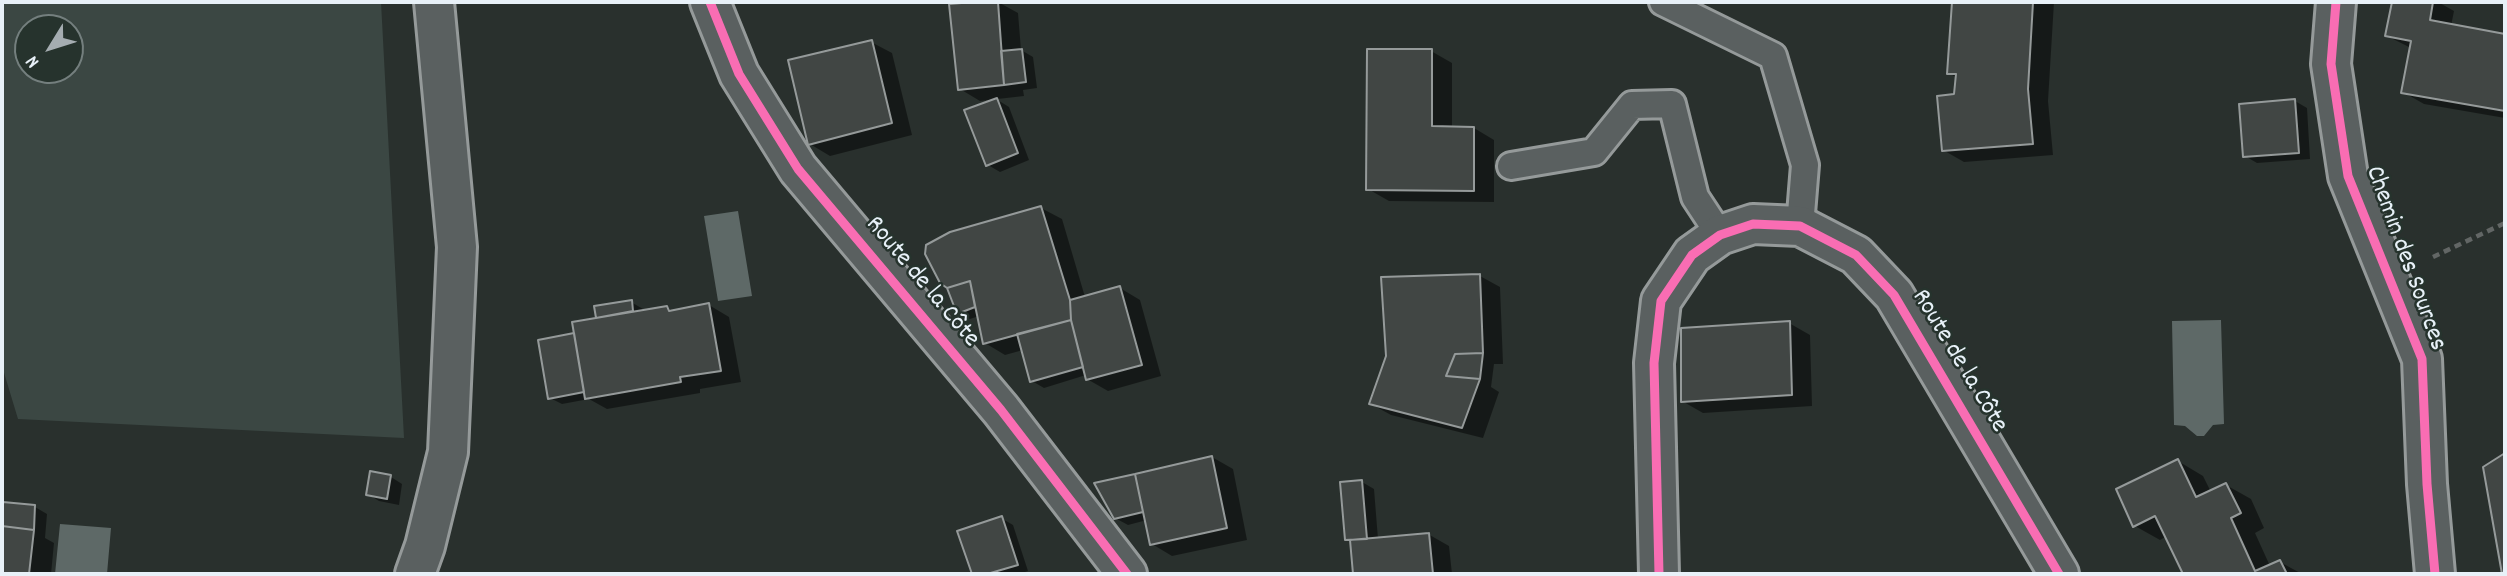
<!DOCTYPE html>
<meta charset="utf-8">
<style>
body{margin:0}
#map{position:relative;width:2507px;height:576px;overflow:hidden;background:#29302d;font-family:Dekko,sans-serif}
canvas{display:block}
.frame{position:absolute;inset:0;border:4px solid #e8f1f8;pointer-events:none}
.north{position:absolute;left:14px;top:14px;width:70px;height:70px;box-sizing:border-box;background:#26332d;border:2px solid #747f7e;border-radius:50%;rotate:232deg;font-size:19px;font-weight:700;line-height:28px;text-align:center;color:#e8f1f8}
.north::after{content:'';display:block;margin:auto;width:24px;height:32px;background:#a5adb1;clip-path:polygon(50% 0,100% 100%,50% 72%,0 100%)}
</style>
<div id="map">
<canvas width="2507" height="576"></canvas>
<div class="frame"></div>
<div class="north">N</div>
</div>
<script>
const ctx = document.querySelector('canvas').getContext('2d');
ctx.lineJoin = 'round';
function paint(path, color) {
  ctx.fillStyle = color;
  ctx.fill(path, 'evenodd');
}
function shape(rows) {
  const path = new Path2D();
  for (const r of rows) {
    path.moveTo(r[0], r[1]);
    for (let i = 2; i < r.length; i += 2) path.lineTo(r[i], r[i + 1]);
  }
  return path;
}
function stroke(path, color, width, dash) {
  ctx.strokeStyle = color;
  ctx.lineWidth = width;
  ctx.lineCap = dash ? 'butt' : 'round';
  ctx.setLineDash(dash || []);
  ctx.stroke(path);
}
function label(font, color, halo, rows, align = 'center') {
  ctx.font = font + ' Dekko,sans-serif';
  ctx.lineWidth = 5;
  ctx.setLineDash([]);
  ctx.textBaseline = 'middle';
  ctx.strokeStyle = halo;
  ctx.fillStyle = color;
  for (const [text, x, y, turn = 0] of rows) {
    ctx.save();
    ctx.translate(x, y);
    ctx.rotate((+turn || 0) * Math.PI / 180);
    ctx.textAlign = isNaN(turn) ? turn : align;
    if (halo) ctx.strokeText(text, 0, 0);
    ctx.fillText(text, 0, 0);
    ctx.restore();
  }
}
paint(shape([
 [2,2,381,2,404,438,18,419,2,366],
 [28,28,70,28,70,70,28,70]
]), '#3b4743');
paint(shape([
 [738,211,752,296,718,301,704,216],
 [2221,320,2224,424,2213,425,2204,436,2197,436,2185,426,2174,425,2172,321],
 [60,524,111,528,107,574,55,574]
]), '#5e6967');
paint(shape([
 [998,2,1018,13,1021,50,1033,57,1037,88,1023,90,1024,96,980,101,960,89,951,6],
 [1953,2,2054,2,2048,101,2053,155,1964,162,1943,150,1956,96,1957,78,1949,73],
 [2393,2,2438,2,2454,11,2451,26,2505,35,2505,118,2424,104,2403,92,2411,48,2387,36],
 [871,42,892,53,912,135,830,156,810,144],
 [1431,51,1452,63,1452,128,1474,128,1494,140,1494,202,1389,201,1368,189],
 [996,99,1009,107,1029,160,1000,172,988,165],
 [2295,101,2307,108,2310,159,2257,163,2245,156],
 [1041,208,1062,219,1085,297,1120,288,1140,300,1161,376,1108,391,1087,379,1086,375,1044,388,1032,381,1023,350,1005,355,985,343,979,316,970,319,958,312,948,287],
 [1480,276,1500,287,1503,364,1494,364,1491,387,1499,392,1483,438,1391,415,1371,404],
 [631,302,643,309,643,312,667,308,674,311,709,305,729,317,741,382,700,389,700,393,607,409,589,399,562,404,550,398,573,335,598,319,596,308],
 [1789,323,1810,335,1812,406,1703,413,1682,401],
 [2505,455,2505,574,2504,574,2485,467],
 [1212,457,1233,469,1247,540,1172,556,1152,544,1147,520,1128,525,1115,518,1097,484],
 [2178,461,2203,476,2211,492,2226,485,2251,499,2264,528,2255,533,2270,566,2280,562,2302,574,2185,574,2167,536,2160,540,2135,526],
 [391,477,402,484,399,505,379,501,368,494],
 [1362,482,1374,489,1378,539,1428,534,1449,546,1452,574,1355,574,1352,542,1347,539],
 [4,504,35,507,47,514,45,538,54,543,51,574,2,574,2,524],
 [1001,518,1013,525,1028,571,1019,574,974,574,960,532]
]), '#0007');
const building = shape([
 [974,2,998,2,1004,85,958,90,949,4,974,2],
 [1952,2,2033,2,2028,89,2033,144,1942,151,1937,96,1954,94,1956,74,1947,74,1952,2],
 [2392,2,2433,2,2430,20,2505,34,2505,111,2401,93,2411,41,2385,36,2392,2],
 [872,40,892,123,808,145,788,60,872,40],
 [1022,49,1026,82,1004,85,1001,51,1022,49],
 [1367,49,1432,49,1432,126,1474,127,1474,191,1366,190,1367,49],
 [997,98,1018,153,986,166,964,110,997,98],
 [2295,99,2299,153,2243,157,2239,104,2295,99],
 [1041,206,1070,300,1071,320,983,344,970,281,947,288,940,283,925,254,926,245,950,232,1041,206],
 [1480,274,1483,353,1455,354,1446,376,1480,379,1462,428,1369,404,1386,356,1381,277,1480,274],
 [970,281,975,307,957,314,947,288,970,281],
 [1120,286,1142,365,1086,380,1071,320,1070,300,1120,286],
 [632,300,633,311,596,318,594,306,632,300],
 [709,303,721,371,680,377,681,382,585,399,572,322,667,306,669,311,709,303],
 [1071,320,1083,367,1030,382,1017,334,1071,320],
 [1790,321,1792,395,1681,402,1681,328,1790,321],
 [574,333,584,392,548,399,538,340,574,333],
 [1483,353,1480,379,1446,376,1455,354,1483,353],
 [2505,453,2505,574,2502,574,2483,467,2505,453],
 [1212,456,1227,528,1150,545,1135,474,1212,456],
 [2178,459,2196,497,2226,483,2241,513,2231,518,2255,571,2280,560,2287,574,2183,574,2155,516,2133,527,2116,489,2178,459],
 [370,471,391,475,387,499,366,495,370,471],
 [1135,474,1143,512,1114,519,1094,483,1135,474],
 [1362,480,1367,539,1345,540,1340,482,1362,480],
 [3,502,35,505,34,530,2,526,3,502],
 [1002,516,1018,565,987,574,972,574,957,531,1002,516],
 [2,526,34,530,29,574,2,574,2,526],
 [1429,533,1433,574,1353,574,1350,540,1429,533]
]);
paint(building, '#414644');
stroke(building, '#959a9a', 2);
const service = shape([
 [1663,2,1773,56,1805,165,1800,226],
 [1511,166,1594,152,1632,105,1672,104,1695,197,1720,235]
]);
const minor = shape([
 [2336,2,2331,64,2348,176,2422,359,2427,484,2435,574]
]);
const tertiary = shape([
 [710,2,739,74,798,169,1001,410,1127,574],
 [415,574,425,546,448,452,457,247,434,2],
 [1659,574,1654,363,1661,301,1692,255,1720,235,1753,224,1800,226,1856,255,1894,295,2059,574]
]);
stroke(service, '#959a9a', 32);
stroke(minor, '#959a9a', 44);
stroke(tertiary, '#959a9a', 44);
stroke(shape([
 [2433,257,2505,223]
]), '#626665', 4.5, [7, 5]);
stroke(service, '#5a6060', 26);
stroke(minor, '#5a6060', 38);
stroke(tertiary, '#5a6060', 38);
stroke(shape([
 [710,2,739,74,798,169,1001,410,1127,574],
 [2336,2,2331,64,2348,176,2422,359,2427,484,2435,574],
 [1659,574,1654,363,1661,301,1692,255,1720,235,1753,224,1800,226,1856,255,1894,295,2059,574]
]), '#f96db3', 9);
label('26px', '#e8f1f8', '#26332d', [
 ["Chemin des Sources",2404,259,70],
 ["Route de la Côte",921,283,50],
 ["Route de la Côte",1958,362,59]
]);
</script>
